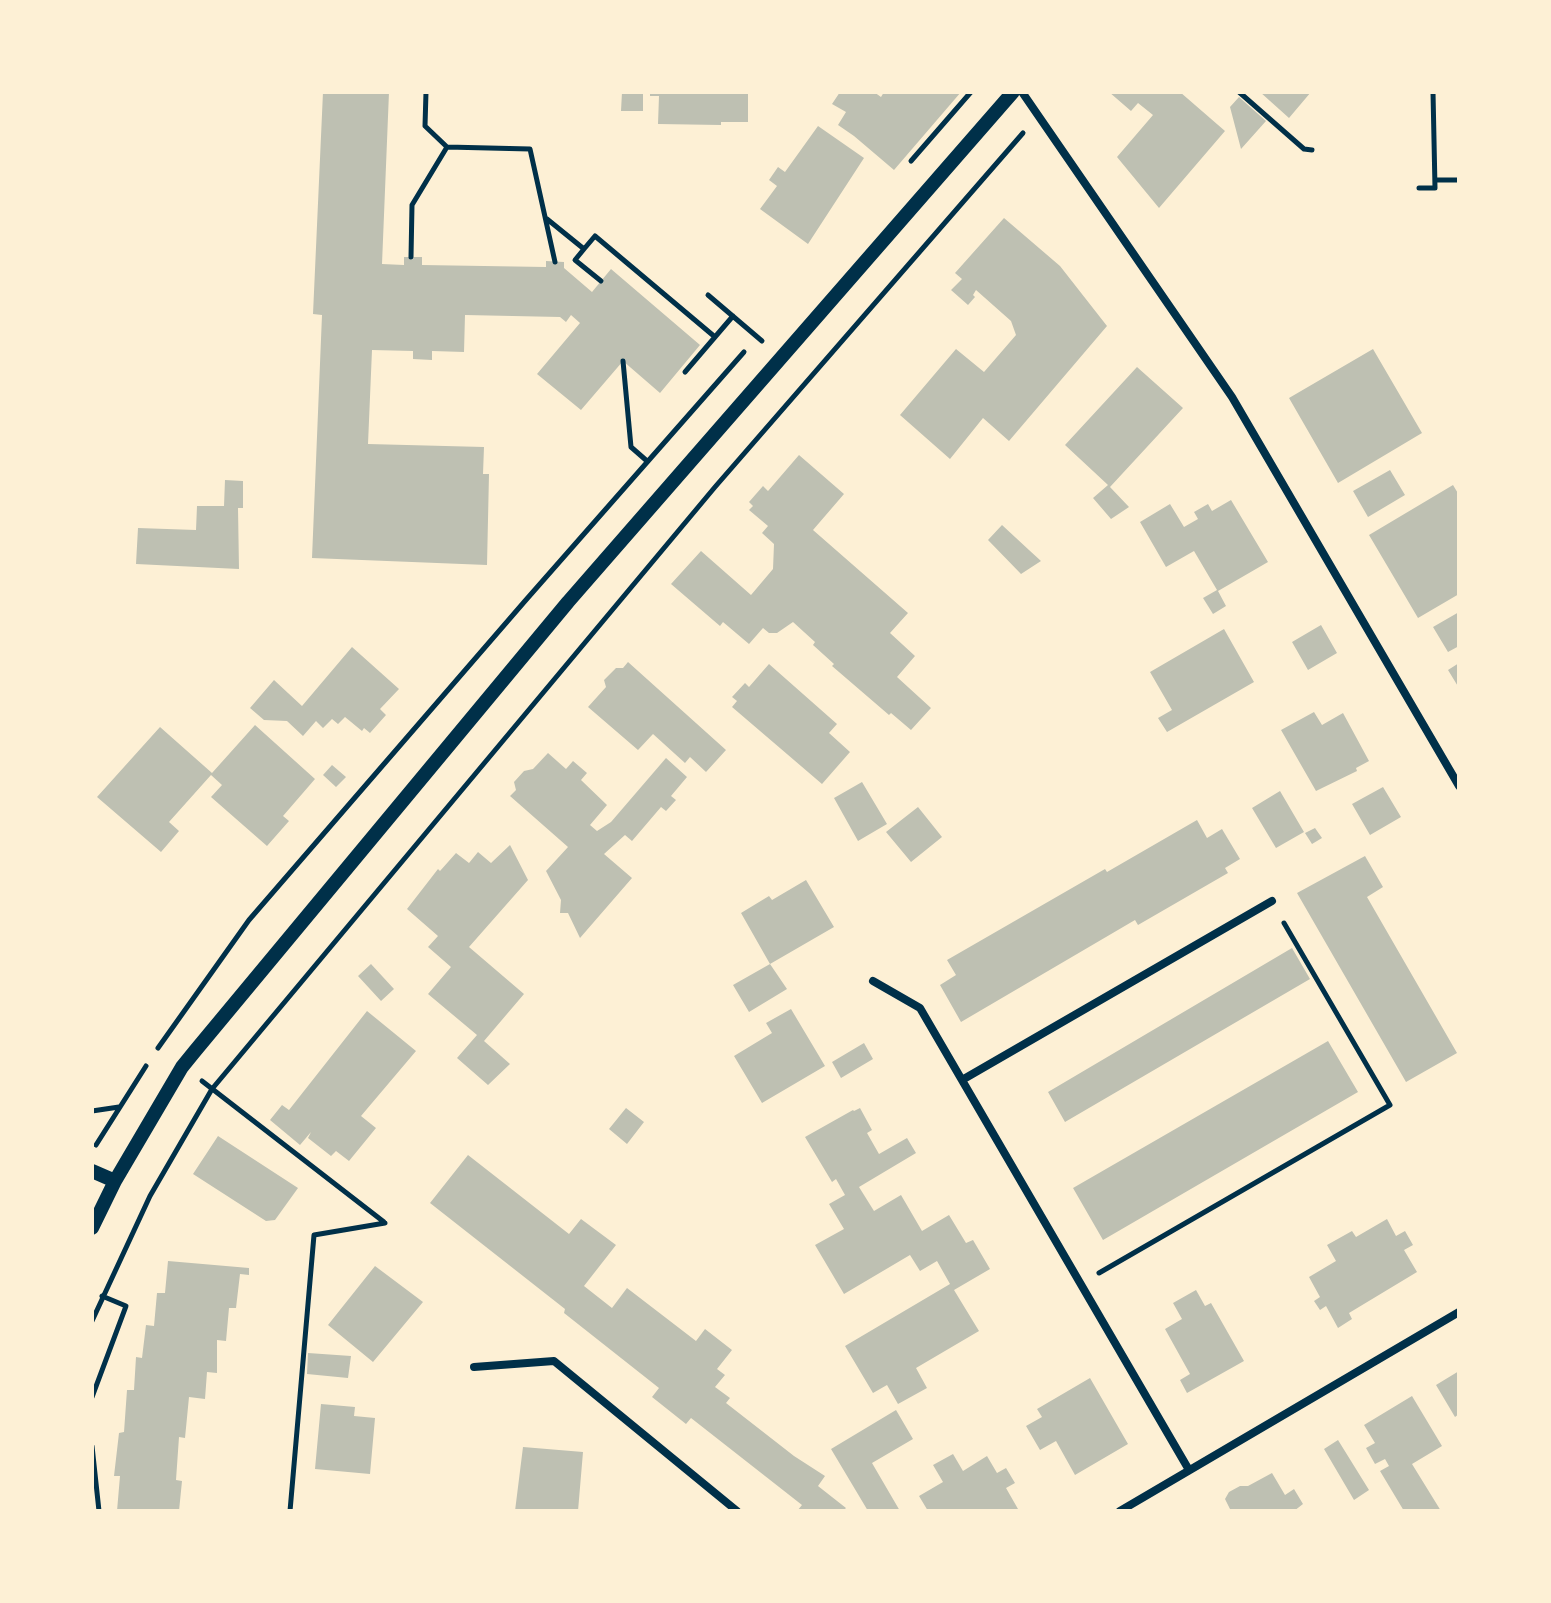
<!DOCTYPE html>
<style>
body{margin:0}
#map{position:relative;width:1551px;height:1603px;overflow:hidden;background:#fdf0d5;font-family:"IBM Plex Sans",sans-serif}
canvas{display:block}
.frame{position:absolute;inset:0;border:94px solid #fdf0d5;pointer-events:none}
</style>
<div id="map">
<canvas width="1551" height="1603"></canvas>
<div class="frame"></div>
</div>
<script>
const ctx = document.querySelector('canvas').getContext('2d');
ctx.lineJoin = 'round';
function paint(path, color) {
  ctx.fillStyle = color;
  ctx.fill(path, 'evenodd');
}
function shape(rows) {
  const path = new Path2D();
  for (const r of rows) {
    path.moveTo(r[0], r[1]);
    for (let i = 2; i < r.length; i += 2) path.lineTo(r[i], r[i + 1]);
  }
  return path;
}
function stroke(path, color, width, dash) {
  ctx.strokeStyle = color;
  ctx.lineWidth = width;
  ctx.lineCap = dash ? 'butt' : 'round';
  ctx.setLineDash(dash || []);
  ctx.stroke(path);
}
paint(shape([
 [323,92,389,92,382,264,404,265,404,257,422,257,422,265,546,267,546,261,564,262,564,268,592,292,611,269,700,345,660,393,623,361,581,410,537,374,580,323,571,315,566,322,560,317,465,315,464,352,432,351,432,360,413,359,413,351,372,350,368,444,484,447,483,474,489,474,487,565,312,558,322,315,313,314],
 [622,92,643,92,643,111,621,111],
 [650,92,748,92,748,122,721,122,721,125,658,124,659,96,650,96],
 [840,92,874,92,881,97,884,92,961,92,894,170,854,136,838,125,846,112,832,104],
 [1109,92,1180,92,1225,131,1159,208,1117,157,1153,115,1138,103,1131,111],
 [1260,92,1311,92,1289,118],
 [1239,97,1266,121,1241,149,1230,107],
 [818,126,864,158,808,244,760,209,777,186,769,180,778,167,785,172],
 [1004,218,1060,266,1107,326,1009,441,983,418,950,459,900,415,956,349,984,372,1016,335,1011,321,976,290,973,295,975,297,968,305,951,290,962,279,955,273],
 [1373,349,1422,433,1338,483,1289,398],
 [1137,367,1183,408,1110,487,1129,507,1111,519,1093,498,1108,485,1065,445],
 [799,455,844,494,813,530,908,613,890,633,915,656,897,677,931,708,911,730,891,713,889,715,832,666,834,664,813,645,815,642,793,622,777,633,769,633,763,628,749,644,723,622,720,626,671,584,701,551,751,595,773,569,774,544,762,533,768,526,749,510,753,506,749,502,763,486,768,491],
 [1390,470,1405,495,1368,517,1353,491],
 [225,480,243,481,243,508,238,508,239,569,136,564,138,528,196,530,197,506,224,506],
 [1453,485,1459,495,1459,594,1418,618,1369,535],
 [1231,500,1268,562,1218,591,1226,606,1213,614,1203,598,1217,590,1194,551,1166,567,1140,522,1170,504,1184,527,1198,519,1194,512,1208,504,1212,511],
 [1002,525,1029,550,1041,561,1021,574,988,540],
 [1459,612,1459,646,1448,652,1433,627],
 [1321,625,1337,653,1308,670,1292,642],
 [1224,629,1254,682,1167,732,1158,718,1172,710,1150,672],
 [352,647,399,689,380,709,386,715,370,733,364,728,362,731,345,717,338,724,332,719,323,728,316,721,303,736,287,721,264,720,250,708,274,680,302,706],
 [628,662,726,750,706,772,690,757,685,763,653,734,638,750,588,707,606,687,604,680,616,668,623,668],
 [1459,663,1459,688,1448,670],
 [769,664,837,724,829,733,850,752,822,784,732,707,737,701,732,697,745,683,749,687],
 [1314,712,1322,725,1343,713,1369,761,1356,768,1357,771,1316,791,1281,730],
 [255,725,315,779,283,816,289,821,267,846,211,797,222,785,211,775,169,822,179,831,161,852,97,797,160,727,212,773],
 [548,753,566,769,573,761,587,773,581,780,607,805,590,825,597,831,611,822,666,758,687,777,671,796,676,800,666,811,661,807,632,841,625,835,604,854,632,878,580,938,568,913,560,913,561,900,546,871,568,847,510,796,516,790,514,782,524,771,533,769],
 [332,765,346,777,336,787,323,775],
 [862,782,887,824,858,841,834,798],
 [1383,787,1401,817,1370,835,1352,804],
 [1280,791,1304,832,1276,848,1252,808],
 [918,807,942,837,911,862,886,832],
 [1197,820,1207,838,1222,829,1240,859,1225,868,1228,873,1138,925,1135,920,961,1022,940,985,956,975,947,960,1105,869,1107,872],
 [1315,828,1322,838,1312,844,1305,833],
 [510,845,528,880,469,947,524,994,484,1041,510,1064,488,1085,457,1058,477,1035,428,994,451,967,428,947,438,936,407,909,438,869,440,871,456,853,469,863,478,852,491,863],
 [1365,856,1383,887,1367,897,1457,1053,1406,1082,1297,893],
 [806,880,834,927,770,964,741,913,769,896,772,900],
 [1292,948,1310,979,1065,1122,1048,1092],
 [371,964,394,989,381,1001,358,976],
 [770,964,787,989,749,1012,733,985],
 [791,1009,825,1066,762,1103,734,1056,772,1033,766,1023],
 [367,1011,416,1051,361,1116,376,1128,349,1161,336,1151,331,1156,308,1138,311,1132,300,1145,270,1120,282,1105,289,1110],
 [1328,1041,1358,1092,1103,1240,1073,1188],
 [864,1043,873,1059,841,1078,832,1062],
 [626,1108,644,1122,627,1144,609,1129],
 [860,1108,872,1130,867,1133,879,1154,907,1138,916,1153,859,1187,874,1211,901,1195,922,1231,949,1215,966,1243,973,1240,990,1269,954,1290,979,1331,916,1368,927,1388,898,1404,887,1385,873,1393,845,1346,950,1284,937,1261,920,1271,910,1255,844,1294,815,1245,844,1229,829,1204,845,1195,836,1179,832,1182,805,1137,853,1110,854,1111],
 [218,1136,298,1188,275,1220,266,1221,193,1174],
 [468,1155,569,1234,581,1219,616,1245,584,1286,612,1308,627,1288,696,1341,705,1329,732,1350,717,1369,725,1375,715,1387,730,1398,726,1403,794,1456,825,1476,818,1486,846,1508,843,1511,797,1511,802,1505,691,1418,686,1424,652,1397,659,1388,564,1313,565,1309,430,1203],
 [1387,1219,1396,1236,1405,1231,1413,1245,1404,1250,1417,1272,1349,1313,1352,1319,1338,1328,1326,1306,1320,1310,1314,1301,1320,1297,1309,1277,1336,1261,1327,1245,1352,1231,1356,1237],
 [168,1261,249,1268,249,1275,240,1274,236,1308,229,1308,226,1341,217,1340,217,1373,207,1372,205,1399,189,1397,185,1438,179,1437,176,1480,182,1481,179,1511,117,1511,120,1476,114,1476,119,1433,124,1432,127,1390,134,1390,136,1357,142,1358,146,1325,154,1326,157,1293,165,1293],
 [375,1266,423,1302,373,1362,328,1325],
 [1196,1290,1205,1306,1211,1303,1244,1361,1187,1393,1180,1380,1190,1374,1165,1329,1182,1319,1173,1303],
 [308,1353,351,1356,348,1378,307,1374],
 [1459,1371,1459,1414,1455,1417,1436,1385],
 [1090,1378,1128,1444,1075,1475,1056,1441,1040,1450,1026,1426,1042,1417,1037,1409],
 [1412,1396,1442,1446,1412,1464,1441,1511,1404,1511,1380,1471,1389,1466,1385,1459,1375,1464,1366,1448,1375,1443,1364,1425],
 [321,1404,355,1407,354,1416,375,1418,370,1474,315,1469],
 [896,1410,913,1439,872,1463,900,1511,868,1511,831,1449],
 [1338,1440,1369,1490,1354,1500,1324,1449],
 [523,1447,583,1452,578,1511,515,1511],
 [953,1454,963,1471,987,1456,997,1473,1006,1468,1015,1483,1006,1488,1018,1509,928,1511,919,1496,943,1482,933,1465],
 [1272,1473,1285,1495,1294,1489,1303,1504,1294,1511,1231,1511,1225,1499,1229,1492,1240,1486,1248,1486]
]), '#bec0b2');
stroke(shape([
 [426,92,425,126,447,147],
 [1239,92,1304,149,1312,150],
 [911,161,971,92],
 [1435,180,1459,180],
 [1419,188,1435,188,1433,92],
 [547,219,584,249,575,260,601,281],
 [584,249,595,236,715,337],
 [411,257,412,205,447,147,530,149,555,262],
 [708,295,762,341],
 [623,361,631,447,647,461],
 [685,372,733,316],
 [158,1048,249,920,525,601,744,352],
 [202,1081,384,1222],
 [92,1111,119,1107],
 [96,1145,146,1066],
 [1099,1273,1390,1105,1284,923],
 [92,1321,150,1196,212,1089,715,487,1023,133],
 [92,1397,126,1306,102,1296],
 [92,1446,99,1511],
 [290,1511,314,1235,385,1223]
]), '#003049', 5);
stroke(shape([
 [1022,92,1232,397,1459,786],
 [873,981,920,1008,1189,1470],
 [962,1080,1272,901],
 [474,1367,554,1361,737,1511],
 [1120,1511,1459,1312]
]), '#003049', 8);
stroke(shape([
 [92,1171,115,1181],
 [92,1228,115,1181,182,1067,195,1051,568,602,1013,92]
]), '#003049', 14);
</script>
